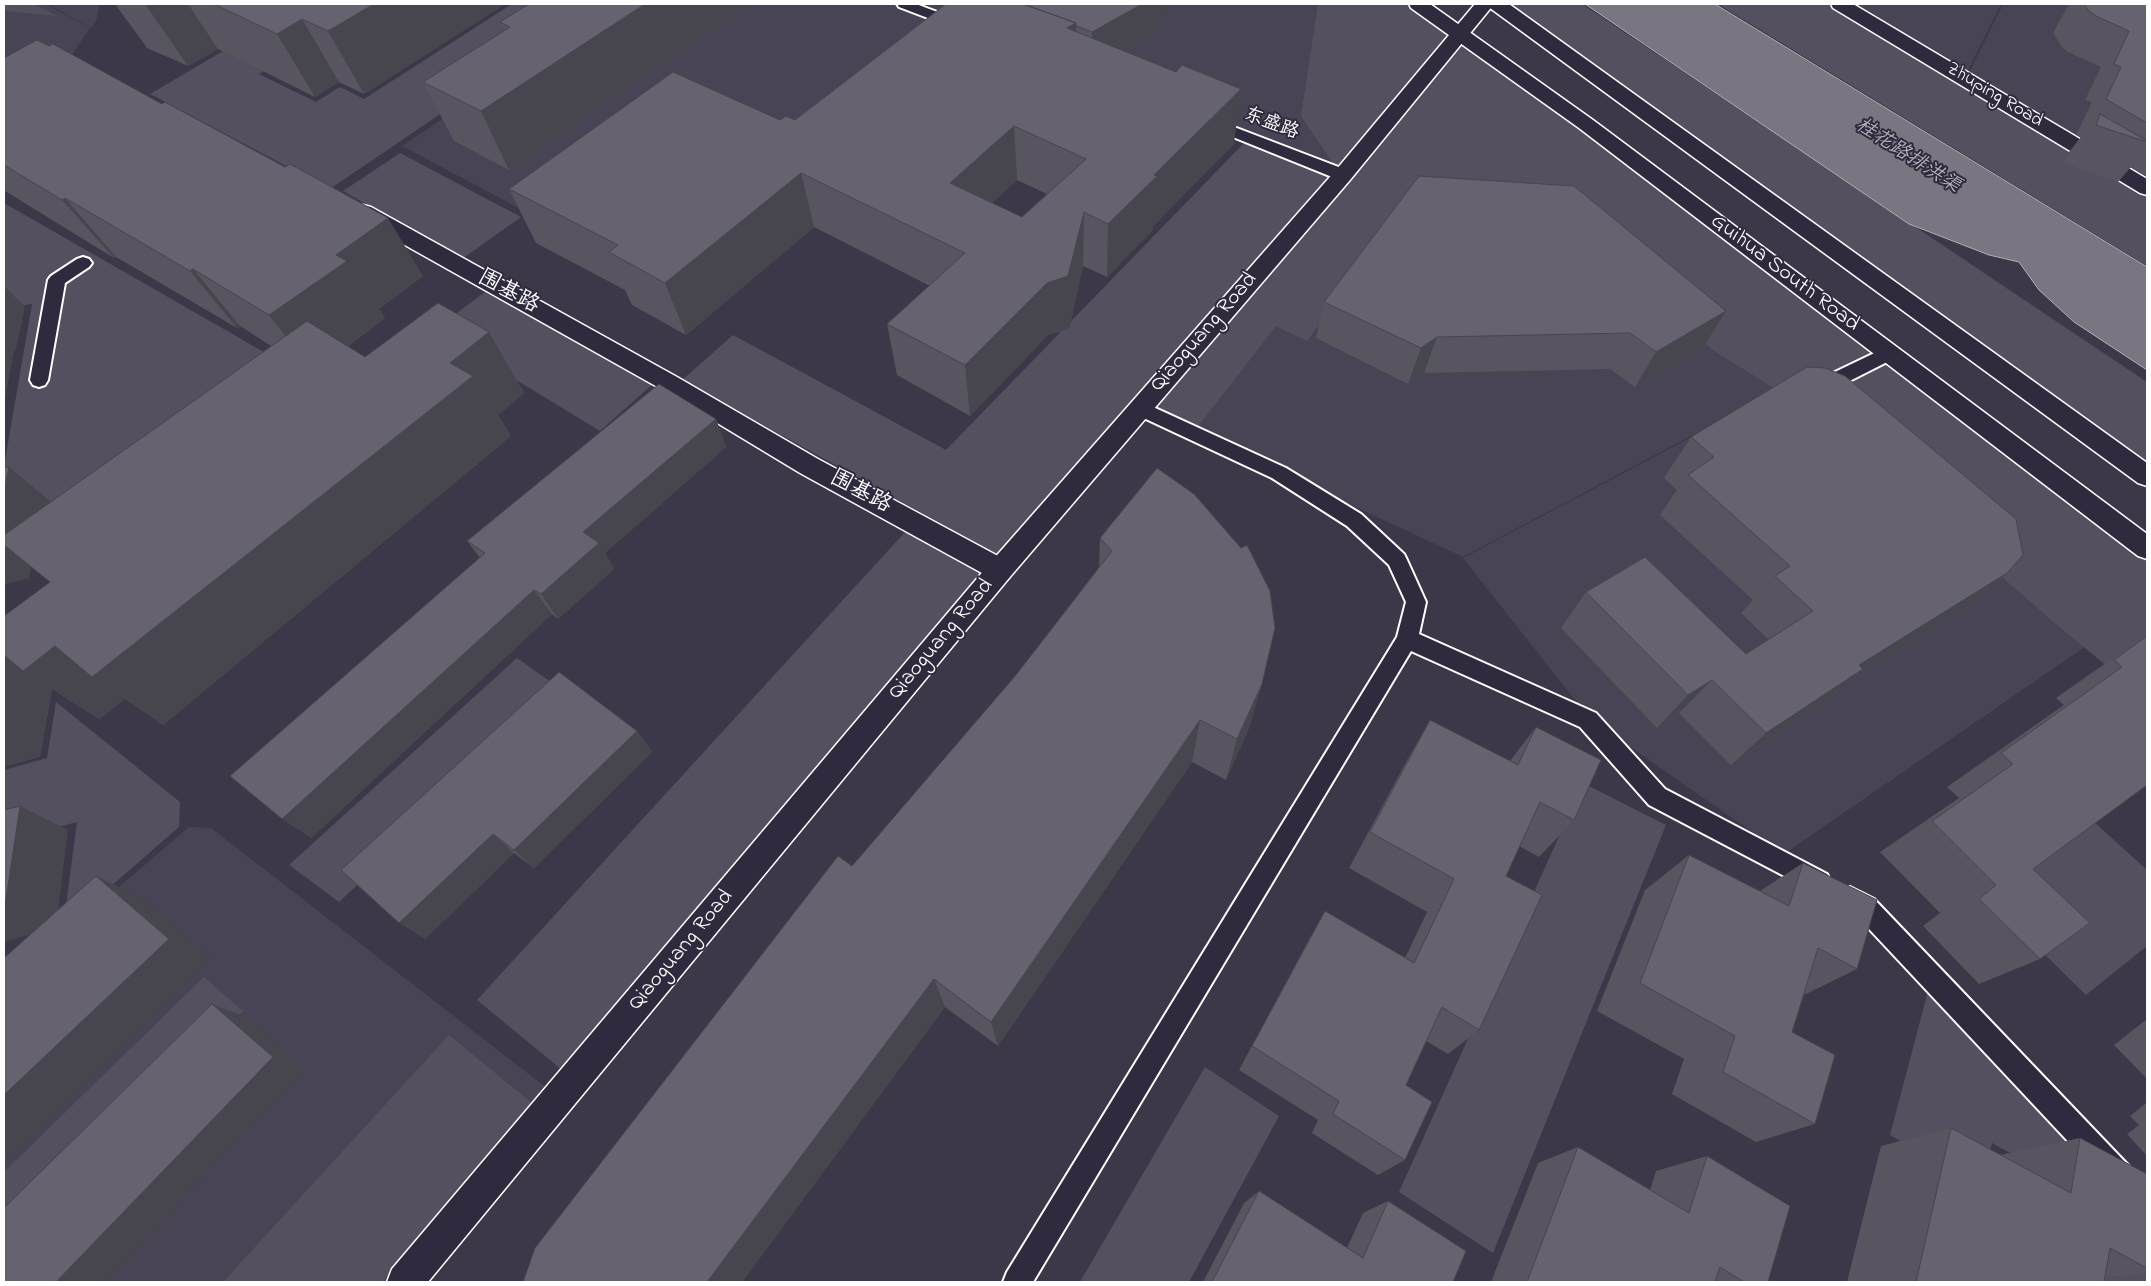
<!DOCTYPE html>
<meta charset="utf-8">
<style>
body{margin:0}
#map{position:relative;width:2151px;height:1286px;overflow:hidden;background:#3c3749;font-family:"Indie Flower",sans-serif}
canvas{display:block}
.frame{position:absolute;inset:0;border:5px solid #fff;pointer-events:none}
</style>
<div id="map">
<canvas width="2151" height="1286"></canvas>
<div class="frame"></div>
</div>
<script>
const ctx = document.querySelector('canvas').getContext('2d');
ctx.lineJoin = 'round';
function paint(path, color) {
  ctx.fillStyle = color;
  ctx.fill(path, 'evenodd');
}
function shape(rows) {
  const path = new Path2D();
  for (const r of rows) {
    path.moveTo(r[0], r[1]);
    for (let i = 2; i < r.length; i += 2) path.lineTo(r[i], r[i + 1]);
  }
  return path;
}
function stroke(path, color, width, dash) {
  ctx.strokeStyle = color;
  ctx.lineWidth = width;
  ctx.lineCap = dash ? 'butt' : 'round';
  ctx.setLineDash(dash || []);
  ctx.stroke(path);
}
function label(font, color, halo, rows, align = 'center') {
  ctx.font = font + ' "Indie Flower","LXGW WenKai TC",sans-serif';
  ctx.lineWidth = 4;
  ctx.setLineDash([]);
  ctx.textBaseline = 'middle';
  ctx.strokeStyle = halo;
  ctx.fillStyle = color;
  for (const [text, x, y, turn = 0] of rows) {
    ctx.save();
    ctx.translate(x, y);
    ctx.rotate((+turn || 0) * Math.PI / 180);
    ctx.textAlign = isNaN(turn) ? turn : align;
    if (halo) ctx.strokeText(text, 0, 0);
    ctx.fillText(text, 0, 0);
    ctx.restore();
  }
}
paint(shape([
 [4,4,46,4,90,28,70,57,4,71],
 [48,4,100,4,96,21,91,28],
 [614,4,902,4,974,32,810,163,532,215,402,146],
 [918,4,1416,4,1457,32,1870,341,1463,557,1143,408,1342,174,914,7],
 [1843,4,2001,4,1965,76],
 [2003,4,2147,4,2147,186,1967,77],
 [1871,342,2147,550,2147,604,1784,854,1590,719,1463,558],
 [189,827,211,828,557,1096,403,1282,4,1282,4,1214,230,992,4,1213,4,985]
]), '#494455');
paint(shape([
 [4,4,33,4,57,16,4,11],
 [303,4,376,4,259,74,316,102,340,87,364,99,512,4,602,4,330,189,150,94],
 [1318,4,1409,4,1451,32,1337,169,1301,116],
 [1501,4,1582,4,2147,382,2147,472],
 [1718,4,1837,4,2147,189,2147,266],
 [1462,39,2147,558,2147,699,2057,625,1812,412,1713,350,1560,219,1404,210,1307,341,1276,326,1196,429,1150,406],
 [1245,142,1333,176,998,555,682,380,733,335,946,450],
 [400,153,521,217,462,259,343,191],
 [4,203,304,375,155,493,4,519,4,466,32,304,4,308],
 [485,292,654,383,600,431,434,330],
 [906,531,984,574,562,1070,477,1000],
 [517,658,565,692,339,902,289,865],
 [56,702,180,802,179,827,63,928,77,822,4,842,4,770,47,758],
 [1583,783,1666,825,1493,1253,1399,1192],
 [2093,821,2147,870,2147,946,2086,995,1989,900],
 [204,977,243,1011,4,1251,4,1172],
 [1928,991,2147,1225,2147,1282,2073,1282,2088,1196,1992,1143,1982,1186,1890,1135],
 [449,1035,533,1104,382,1282,223,1282],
 [1205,1067,1279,1116,1189,1282,1080,1282]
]), '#555060');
const water = shape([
 [1585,4,1715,4,2147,267,2147,370,2074,322,2039,290,2019,262,1989,255,1909,224,1585,4]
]);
paint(water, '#797682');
stroke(water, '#afadb4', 1);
const service = shape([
 [897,4,916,4,964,22,966,25,964,28,954,28,899,7,897,4],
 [1208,117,1349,171,1351,175,1349,179,1343,180,1337,179,1203,125,1200,122,1203,119,1208,117],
 [83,257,89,259,92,263,89,267,65,283,48,380,45,385,39,387,33,385,30,380,48,280,51,276,77,259,83,257],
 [1889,346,1895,348,1898,353,1895,358,1824,394,1817,396,1810,394,1808,389,1810,384,1889,346],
 [1140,401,1286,468,1361,514,1404,554,1407,560,1426,602,1419,634,1596,713,1665,789,1827,874,1831,882,1827,890,1819,893,1811,890,1649,805,1580,727,1411,651,1033,1282,1003,1282,1007,1272,1397,637,1406,602,1389,565,1347,526,1272,478,1133,413,1131,408,1133,403,1140,401],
 [1850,887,1874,899,2147,1185,2147,1219,2137,1215,1856,915,1841,907,1838,899,1841,891,1850,887]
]);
const minor = shape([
 [1831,4,1853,4,2147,179,2147,195,2140,193,1833,8,1831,4],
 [363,205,371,207,677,377,818,459,1009,562,1013,570,1009,578,1000,581,991,578,800,473,661,389,355,217,352,212,355,207,363,205]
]);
const tertiary = shape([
 [1475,4,1494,4,1350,180,1009,578,428,1282,387,1282,392,1269,991,562,1336,170,1475,4]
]);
const secondary = shape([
 [1409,4,1430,4,1593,120,2147,534,2147,559,2138,556,1579,128,1411,8,1409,4],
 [1488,4,1509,4,2147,463,2147,486,2138,483,1490,8,1488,4]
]);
stroke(service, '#fff', 4);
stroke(minor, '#fff', 3);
stroke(tertiary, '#fff', 3);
stroke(secondary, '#fff', 3);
paint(service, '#2f2a3d');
paint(minor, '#2f2a3d');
paint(tertiary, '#2f2a3d');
paint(secondary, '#2f2a3d');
paint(shape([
 [115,4,505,4,364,94,339,82,315,97,218,49,188,66,147,48],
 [529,4,748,4,509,170,454,141,423,82,504,31,500,22],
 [946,4,1162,22,1150,36,1123,51,1234,144,1153,226,1153,230,1107,277,1083,266,1069,329,1048,335,970,416,897,375,887,324,930,286,814,227,686,335,632,305,625,290,536,243,509,189,780,120,795,120],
 [1017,180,1047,194,1022,217,992,203],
 [2069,4,2147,4,2147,177,2131,167,2118,182,2064,163,2069,152,2081,137,2076,135,2092,102,2085,100,2101,67,2068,52,2062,47,2053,33],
 [4,58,423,276,379,309,385,318,348,346,365,357,489,332,524,393,498,415,511,436,163,725,125,699,99,719,52,689,40,757,50,582,31,567,29,578,4,584,51,502,271,346,240,326,237,328,116,257,114,258,5,191,4,192],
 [1324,302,1726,311,1703,348,1635,387,1610,369,1424,373,1408,384,1316,338],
 [716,419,726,447,605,553,614,569,558,619,552,614,311,838,480,558,467,541],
 [1691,437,2007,573,1963,610,1847,682,1824,703,1731,765,1679,713,1657,728,1561,628,1586,592,1746,654,1769,640,1741,613,1753,600,1660,515,1677,490,1664,478],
 [1100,538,1262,684,1249,728,1226,780,1192,762,998,1046,945,1007,742,1282,523,1282,852,866,1016,675,1099,567],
 [2147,636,2147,785,2033,869,2040,959,1979,984,1923,926,1940,913,1880,852,1959,798,1947,787,2064,705,2056,698,2100,667],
 [1430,720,1510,761,1536,727,1574,820,1539,857,1519,846,1506,876,1479,1030,1448,1054,1426,1041,1406,1085,1405,1160,1378,1175,1312,1133,1318,1120,1239,1070,1307,943,1325,911,1405,958,1427,912,1349,868,1406,762],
 [637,731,652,752,534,868,514,853,425,939,341,870],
 [1689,855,1760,891,1803,863,1857,969,1804,995,1792,1032,1815,1124,1756,1142,1672,1094,1684,1059,1597,1011,1645,890],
 [2147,1019,2147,1079,2114,1045],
 [2147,1102,2147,1156,2127,1134,2139,1125,2130,1116],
 [1951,1128,2000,1155,2080,1138,2147,1174,2147,1274,2105,1277,2104,1282,1847,1282,1881,1146],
 [1578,1147,1650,1190,1656,1171,1707,1156,1768,1282,1491,1282,1538,1163],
 [1259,1191,1347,1248,1363,1213,1388,1201,1453,1282,1203,1282,1244,1203]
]), '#585460');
paint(shape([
 [145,4,188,4,218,49,188,66],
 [374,4,505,4,364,94,328,31],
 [645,4,748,4,509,170,481,111],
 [1142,4,1166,4,1162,22,1150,36,1091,70,1092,32],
 [302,19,339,82,315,97,277,34],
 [1076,23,1076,78,1067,28],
 [1241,89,1234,144,1153,226,1153,230,1107,277,1108,224,1154,175],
 [1014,126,1017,180,955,237,950,183],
 [801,173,814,227,686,335,665,283],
 [65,198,116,257,114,258,62,200],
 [1084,212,1083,266,1069,329,1048,335,970,416,965,365],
 [388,218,423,276,379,309,385,318,313,371,269,315,336,255],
 [193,269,240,326,237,328,190,271],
 [4,286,25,307,16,350,14,351,4,405],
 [1726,311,1703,348,1635,387,1656,352],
 [489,332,524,393,498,415,511,436,163,725,125,699,99,719,52,689,40,757,4,767,4,646,55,646,450,363],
 [1437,337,1424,373,1408,384,1421,348],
 [716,419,726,447,605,553,614,569,558,619,541,594,583,532],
 [9,467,62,511,32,565,29,578,4,584,4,491],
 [2007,573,1963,610,1847,682,1824,703,1731,765,1766,733,1859,665],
 [534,590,552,614,311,838,282,819],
 [1712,680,1679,713,1657,728,1688,695],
 [1262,684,1249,728,1226,780,1237,739],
 [1200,720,1192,762,998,1046,991,1022],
 [637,731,652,752,534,868,514,850],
 [20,806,68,830,56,927,4,942,4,907],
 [493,834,514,853,425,939,399,923],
 [96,876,142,898,213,959,4,1161,4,1095],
 [934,979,945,1007,742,1282,707,1282],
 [212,1004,246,1017,306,1069,103,1282,56,1282]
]), '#47454e');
const building = shape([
 [214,4,374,4,328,31,302,19,277,34,214,4],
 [529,4,645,4,481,111,423,82,510,27,500,22,529,4],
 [946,4,1023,4,1076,23,1067,28,1176,72,1182,65,1241,89,1154,175,1157,176,1108,224,1084,212,1068,276,1047,283,965,365,887,324,965,253,801,173,665,283,609,252,618,245,509,189,673,72,780,120,786,116,795,120,946,4],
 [1014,126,1086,159,1022,217,950,183,1014,126],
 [1023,4,1142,4,1092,32,1076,26,1076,23,1023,4],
 [2084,4,2147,4,2147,123,2106,99,2121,67,2114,64,2129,31,2096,16,2089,11,2084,4],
 [37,40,49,46,53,44,162,104,165,102,285,167,290,164,388,218,336,255,347,261,269,315,193,269,190,271,65,198,62,200,4,165,4,58,37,40],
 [2100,114,2147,141,2147,142,2096,125,2100,114],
 [1419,176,1574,186,1726,311,1656,352,1630,333,1437,337,1421,348,1324,302,1419,176],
 [438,303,489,332,450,363,473,376,92,677,55,646,23,671,4,655,4,616,50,582,4,545,4,535,307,321,365,357,438,303],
 [1807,367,1825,368,1845,376,2016,519,2023,555,2007,573,1859,665,1863,669,1766,733,1712,680,1688,695,1586,592,1645,557,1746,654,1813,611,1775,576,1790,566,1688,475,1714,457,1691,437,1807,367],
 [659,384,716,419,583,532,599,543,541,594,534,590,282,819,230,776,485,553,467,541,659,384],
 [9,467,4,491,4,468,9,467],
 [1157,468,1194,494,1241,548,1247,545,1270,591,1275,628,1262,684,1237,739,1200,720,991,1022,934,979,707,1282,523,1282,535,1248,838,856,852,866,1016,675,1112,551,1100,538,1157,468],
 [2147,636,2147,785,2033,869,2090,923,2040,959,1979,899,1996,885,1932,821,2013,764,2001,753,2122,667,2114,660,2147,636],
 [559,672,637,731,514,850,493,834,399,923,341,870,559,672],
 [1430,720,1518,765,1536,727,1601,760,1574,820,1540,802,1506,876,1542,895,1479,1030,1442,1007,1406,1085,1432,1102,1405,1160,1333,1114,1339,1101,1252,1046,1325,911,1414,963,1454,879,1370,832,1430,720],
 [20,806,5,906,4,907,4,810,20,806],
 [1689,855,1789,906,1803,863,1877,900,1857,969,1818,948,1792,1032,1835,1055,1815,1124,1723,1072,1735,1036,1640,983,1689,855],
 [96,876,169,939,4,1095,4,958,96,876],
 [212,1004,273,1057,56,1282,4,1282,4,1208,212,1004],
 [1951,1128,2071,1193,2080,1138,2147,1174,2147,1268,2110,1248,2104,1282,1916,1282,1951,1128],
 [1578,1147,1689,1213,1707,1156,1790,1206,1768,1282,1744,1282,1720,1267,1715,1282,1527,1282,1578,1147],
 [1259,1191,1363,1258,1388,1201,1466,1251,1453,1282,1212,1282,1259,1191]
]);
paint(building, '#666270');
stroke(building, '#47454e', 1);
label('19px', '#fff', '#2f2a3d', [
 ["Zhuping Road",1994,96,31],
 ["东盛路",1271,125,21]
]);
label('italic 20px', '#b5b4ba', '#2f2a3d', [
 ["桂花路排洪渠",1907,157,33]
]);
label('22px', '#fff', '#2f2a3d', [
 ["Guihua South Road",1784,274,37],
 ["围基路",508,293,29],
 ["Qiaoguang Road",1205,333,-49],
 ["围基路",860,493,28],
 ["Qiaoguang Road",942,640,-50],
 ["Qiaoguang Road",682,951,-50]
]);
</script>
